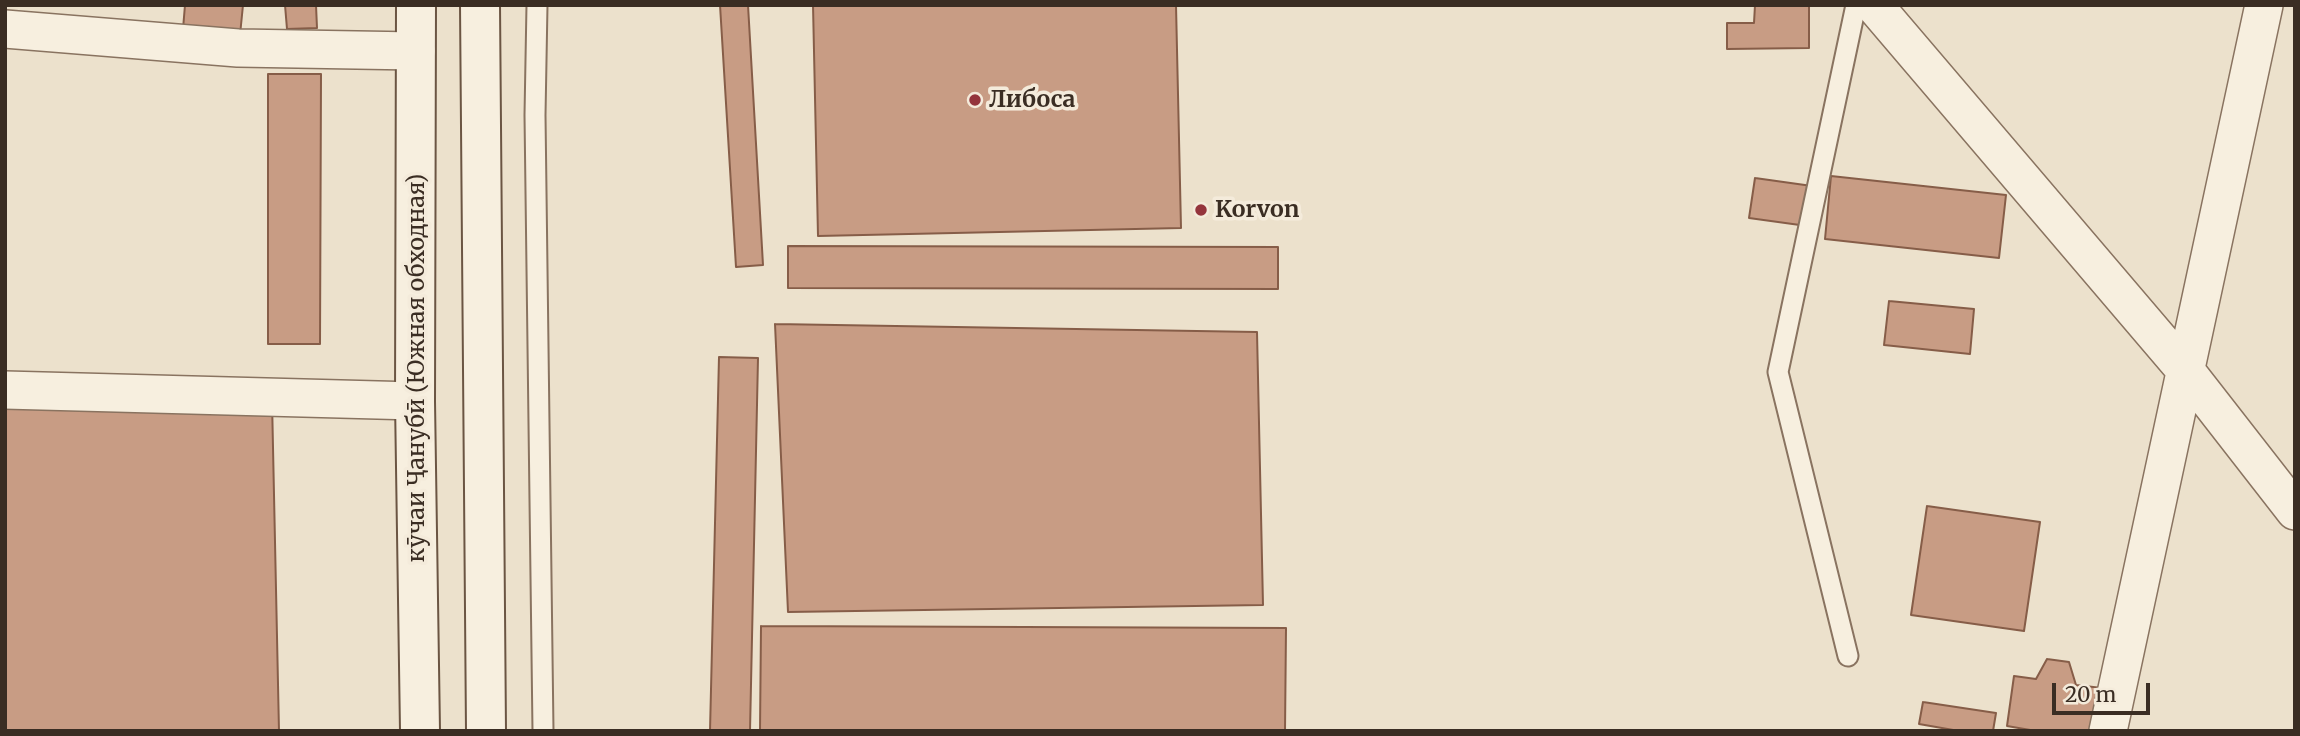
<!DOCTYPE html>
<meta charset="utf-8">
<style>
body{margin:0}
#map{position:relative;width:2300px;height:736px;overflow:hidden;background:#ece1cc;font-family:Merriweather,serif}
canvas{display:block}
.frame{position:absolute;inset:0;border:7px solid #3a2d23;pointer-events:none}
.scale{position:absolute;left:2052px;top:683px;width:98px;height:32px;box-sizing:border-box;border:4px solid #3a2d23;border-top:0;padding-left:9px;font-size:21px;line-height:24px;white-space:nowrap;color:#3a2d23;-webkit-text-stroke:5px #f4ebdb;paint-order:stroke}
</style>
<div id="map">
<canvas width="2300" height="736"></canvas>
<div class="frame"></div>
<div class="scale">20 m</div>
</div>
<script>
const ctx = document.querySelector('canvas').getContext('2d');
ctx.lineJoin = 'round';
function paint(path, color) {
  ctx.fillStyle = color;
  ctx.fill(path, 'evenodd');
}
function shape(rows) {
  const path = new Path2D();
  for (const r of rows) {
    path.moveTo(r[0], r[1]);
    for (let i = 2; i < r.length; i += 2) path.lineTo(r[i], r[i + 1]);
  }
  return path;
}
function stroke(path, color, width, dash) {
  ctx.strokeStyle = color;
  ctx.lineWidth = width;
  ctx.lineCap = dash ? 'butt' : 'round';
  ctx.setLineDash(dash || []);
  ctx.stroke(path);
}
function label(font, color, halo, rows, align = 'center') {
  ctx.font = font + ' Merriweather,serif';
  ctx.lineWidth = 7;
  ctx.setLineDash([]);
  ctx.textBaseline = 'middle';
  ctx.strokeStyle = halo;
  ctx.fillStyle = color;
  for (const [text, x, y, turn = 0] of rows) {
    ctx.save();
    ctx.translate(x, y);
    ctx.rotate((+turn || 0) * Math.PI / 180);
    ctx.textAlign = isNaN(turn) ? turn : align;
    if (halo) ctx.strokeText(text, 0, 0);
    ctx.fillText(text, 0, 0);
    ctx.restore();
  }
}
const building = shape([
 [185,5,243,5,240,35,183,29,185,5],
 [285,5,316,5,317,28,287,29,285,5],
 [720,5,748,5,763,265,736,267,720,5],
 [813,5,1176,5,1181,228,818,236,813,5],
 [1755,5,1809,5,1809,48,1727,49,1727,23,1754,23,1755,5],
 [268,74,321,74,320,344,268,344,268,74],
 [1831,176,2006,195,1999,258,1825,239,1831,176],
 [1755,178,1812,186,1807,226,1749,218,1755,178],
 [788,246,1278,247,1278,289,788,288,788,246],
 [1889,301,1974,309,1970,354,1884,345,1889,301],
 [775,324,1257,332,1263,605,788,612,775,324],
 [719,357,758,358,750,731,710,731,719,357],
 [272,400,279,731,5,731,5,406,272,400],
 [1927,506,2040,522,2024,631,1911,615,1927,506],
 [761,626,1286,628,1285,731,760,731,761,626],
 [2047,659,2069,662,2076,685,2102,688,2096,731,2036,731,2007,726,2014,676,2036,679,2047,659],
 [1923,702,1996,713,1993,731,1959,731,1919,724,1923,702]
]);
paint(building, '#c89c84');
stroke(building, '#865d48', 2);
const service = shape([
 [537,5,535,115,543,731],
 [1848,656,1778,372,1856,5]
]);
const minor = shape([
 [1874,5,2186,371,2295,511],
 [5,29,238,48,416,51],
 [5,390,415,401],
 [2108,731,2264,5]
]);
const secondary = shape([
 [416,5,415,401,420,731],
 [480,5,486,731]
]);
stroke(service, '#897360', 23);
stroke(minor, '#897360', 40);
stroke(secondary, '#6b5543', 42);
stroke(service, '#f7efdf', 19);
stroke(minor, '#f7efdf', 37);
stroke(secondary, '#f7efdf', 38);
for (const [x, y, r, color] of [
 [975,100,7,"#94343b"],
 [1201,210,7,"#94343b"]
]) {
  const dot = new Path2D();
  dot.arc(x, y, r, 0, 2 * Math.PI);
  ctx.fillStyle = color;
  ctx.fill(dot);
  stroke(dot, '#f4ebdb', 2.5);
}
label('bold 23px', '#3a2d23', '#f4ebdb', [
 ["Либоса",989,100],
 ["Korvon",1215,210]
], 'left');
label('23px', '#3a2d23', '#f4ebdb', [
 ["кӯчаи Ҷанубӣ (Южная обходная)",417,368,-90]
]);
</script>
